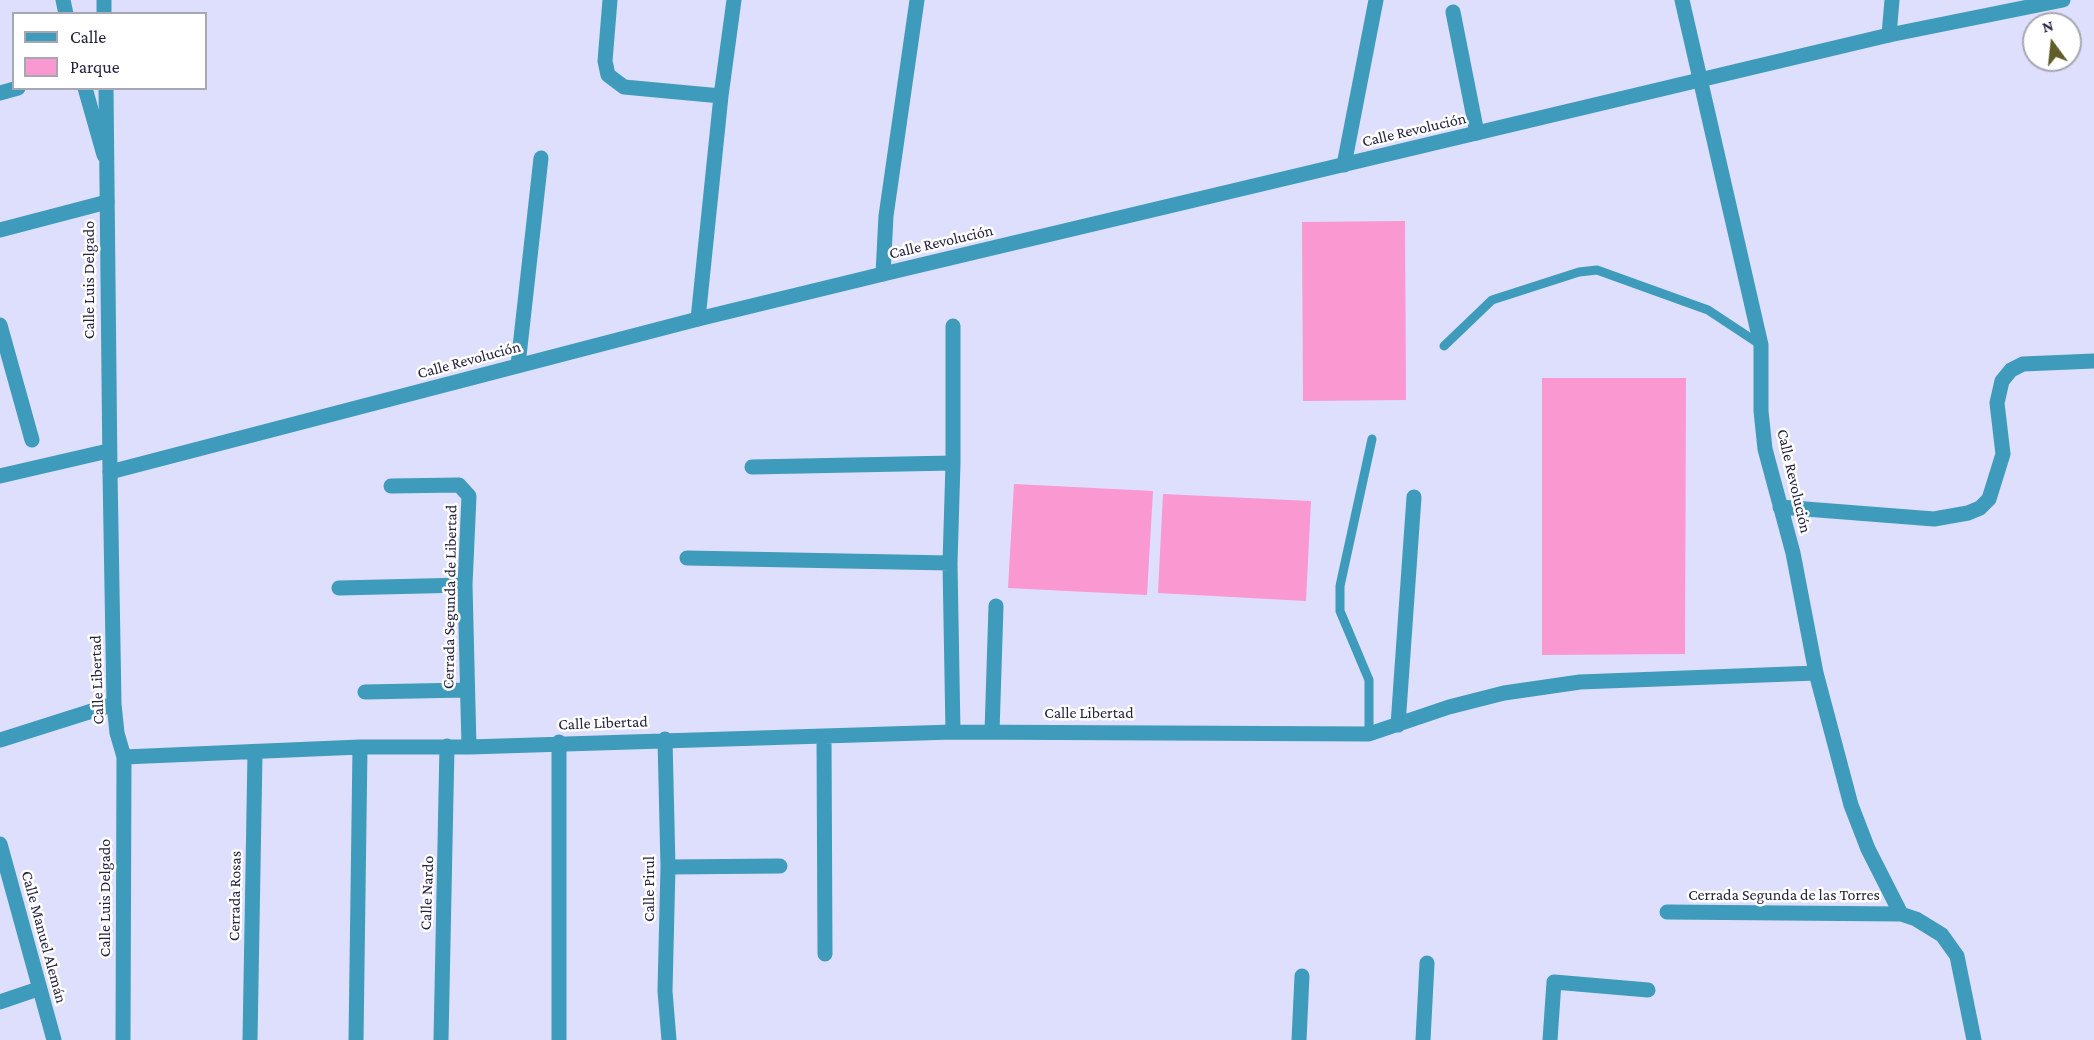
<!DOCTYPE html>
<meta charset="utf-8">
<style>
body{margin:0}
#map{position:relative;width:2094px;height:1040px;overflow:hidden;background:#dedefd;font-family:"Crimson Pro",serif}
canvas{display:block}
.legend{position:absolute;left:12px;top:12px;width:195px;height:78px;box-sizing:border-box;background:#fff;border:2px solid #a7a7b2;margin:0;padding:8px 10px;list-style:none;font-size:18px;color:#23223f}
.legend li{display:flex;align-items:center;gap:12px;height:30px}
.legend b{width:30px;border:2px solid #a7a7b2}
.north{position:absolute;left:2022px;top:12px;width:60px;height:60px;box-sizing:border-box;background:#fff;border:2px solid #a7a7b2;border-radius:50%;rotate:345deg;font-size:16px;font-weight:700;line-height:24px;text-align:center;color:#23223f}
.north::after{content:'';display:block;margin:auto;width:21px;height:27px;background:#615d2a;clip-path:polygon(50% 0,100% 100%,50% 72%,0 100%)}
</style>
<div id="map">
<canvas width="2094" height="1040"></canvas>
<ul class="legend">
<li><b style="height:8px;background:#3e9bbc"></b>Calle</li>
<li><b style="height:16px;background:#fa98d1"></b>Parque</li>
</ul>
<div class="north">N</div>
</div>
<script>
const ctx = document.querySelector('canvas').getContext('2d');
ctx.lineJoin = 'round';
function paint(path, color) {
  ctx.fillStyle = color;
  ctx.fill(path, 'evenodd');
}
function shape(rows) {
  const path = new Path2D();
  for (const r of rows) {
    path.moveTo(r[0], r[1]);
    for (let i = 2; i < r.length; i += 2) path.lineTo(r[i], r[i + 1]);
  }
  return path;
}
function stroke(path, color, width, dash) {
  ctx.strokeStyle = color;
  ctx.lineWidth = width;
  ctx.lineCap = dash ? 'butt' : 'round';
  ctx.setLineDash(dash || []);
  ctx.stroke(path);
}
function label(font, color, halo, rows, align = 'center') {
  ctx.font = font + ' "Crimson Pro",serif';
  ctx.lineWidth = 5;
  ctx.setLineDash([]);
  ctx.textBaseline = 'middle';
  ctx.strokeStyle = halo;
  ctx.fillStyle = color;
  for (const [text, x, y, turn = 0] of rows) {
    ctx.save();
    ctx.translate(x, y);
    ctx.rotate((+turn || 0) * Math.PI / 180);
    ctx.textAlign = isNaN(turn) ? turn : align;
    if (halo) ctx.strokeText(text, 0, 0);
    ctx.fillText(text, 0, 0);
    ctx.restore();
  }
}
paint(shape([
 [1405,221,1406,400,1303,401,1302,222],
 [1542,378,1686,378,1685,654,1542,655],
 [1014,484,1153,491,1147,595,1008,588],
 [1163,494,1311,501,1306,601,1158,593]
]), '#fa98d1');
stroke(shape([
 [1444,346,1492,300,1579,272,1597,270,1708,310,1761,345],
 [1369,734,1369,680,1340,611,1340,586,1372,439]
]), '#3e9bbc', 9);
stroke(shape([
 [63,0,66,14],
 [610,0,605,61,608,75,624,87,721,96],
 [1453,12,1477,133],
 [1889,35,1892,0],
 [85,88,104,155],
 [0,93,18,88],
 [1344,165,1376,0],
 [0,230,107,202],
 [883,274,886,216,917,0],
 [698,319,721,96,734,0],
 [0,325,32,440],
 [953,326,953,463],
 [518,365,541,158],
 [752,467,953,463,950,563,953,732],
 [110,472,114,704,117,733,124,757,360,747,469,747,953,732,1369,734,1449,707,1504,693,1580,682,1816,673,1793,553,1765,449,1761,411,1761,345,1682,0],
 [391,486,459,485,469,496,465,585,469,747],
 [1780,507,1934,519,1968,513,1980,508,1989,499,2003,454,1997,403,2002,381,2011,370,2023,364,2094,361],
 [687,558,950,563],
 [339,588,465,585],
 [1816,673,1851,805,1868,849,1901,914],
 [365,692,466,690],
 [1398,725,1414,497],
 [992,732,996,606],
 [824,736,825,954],
 [665,739,668,867,665,991,669,1040],
 [0,740,114,704],
 [0,844,54,1040],
 [668,867,780,866],
 [1667,912,1901,914,1916,919,1942,935,1957,956,1974,1040],
 [0,1002,38,989],
 [123,1040,124,757],
 [250,1040,255,753],
 [356,1040,360,747],
 [441,1040,447,746],
 [559,1040,559,742],
 [1299,1040,1302,976],
 [1423,1040,1427,963],
 [1550,1040,1554,982,1648,990]
]), '#3e9bbc', 15);
stroke(shape([
 [104,0,104,14],
 [106,88,110,472,698,319,883,274,1889,35,2063,0],
 [0,476,108,451]
]), '#3e9bbc', 15);
label('16px', '#23223f', '#fff', [
 ["Calle Revolución",1414,130,-13],
 ["Calle Revolución",941,242,-13],
 ["Calle Luis Delgado",89,280,-90],
 ["Calle Revolución",469,360,-15],
 ["Calle Revolución",1794,481,77],
 ["Cerrada Segunda de Libertad",450,597,-89],
 ["Calle Libertad",97,680,-92],
 ["Calle Libertad",1089,713],
 ["Calle Libertad",603,723,-2],
 ["Calle Pirul",649,889,-90],
 ["Calle Nardo",427,893,-88],
 ["Cerrada Segunda de las Torres",1784,895],
 ["Cerrada Rosas",235,896,-89],
 ["Calle Luis Delgado",105,898,-90],
 ["Calle Manuel Alemán",44,937,75]
]);
</script>
